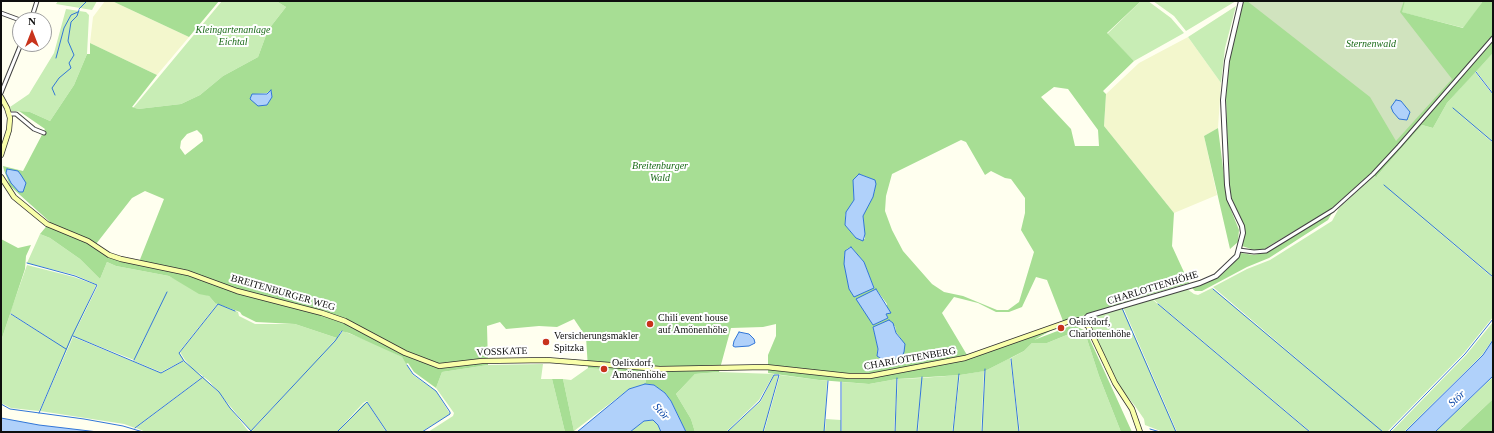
<!DOCTYPE html>
<meta charset="utf-8">
<style>
body{margin:0}
#map{position:relative;width:1494px;height:433px;overflow:hidden;background:#ffffef;font-family:"Times New Roman",serif}
canvas{display:block}
.frame{position:absolute;inset:0;border:2px solid #0e0e0e;pointer-events:none}
.north{position:absolute;left:12px;top:12px;width:40px;height:40px;box-sizing:border-box;background:#fff;border:1px solid #9f9f9f;border-radius:50%;rotate:0deg;font-size:11px;font-weight:700;line-height:16px;text-align:center;color:#0e0e0e}
.north::after{content:'';display:block;margin:auto;width:14px;height:18px;background:#c8331c;clip-path:polygon(50% 0,100% 100%,50% 72%,0 100%)}
</style>
<div id="map">
<canvas width="1494" height="433"></canvas>
<div class="frame"></div>
<div class="north">N</div>
</div>
<script>
const ctx = document.querySelector('canvas').getContext('2d');
ctx.lineJoin = 'round';
function paint(path, color) {
  ctx.fillStyle = color;
  ctx.fill(path, 'evenodd');
}
function shape(rows) {
  const path = new Path2D();
  for (const r of rows) {
    path.moveTo(r[0], r[1]);
    for (let i = 2; i < r.length; i += 2) path.lineTo(r[i], r[i + 1]);
  }
  return path;
}
function stroke(path, color, width, dash) {
  ctx.strokeStyle = color;
  ctx.lineWidth = width;
  ctx.lineCap = dash ? 'butt' : 'round';
  ctx.setLineDash(dash || []);
  ctx.stroke(path);
}
function label(font, color, halo, rows, align = 'center') {
  ctx.font = font + ' "Times New Roman",serif';
  ctx.lineWidth = 4;
  ctx.setLineDash([]);
  ctx.textBaseline = 'middle';
  ctx.strokeStyle = halo;
  ctx.fillStyle = color;
  for (const [text, x, y, turn = 0] of rows) {
    ctx.save();
    ctx.translate(x, y);
    ctx.rotate((+turn || 0) * Math.PI / 180);
    ctx.textAlign = isNaN(turn) ? turn : align;
    if (halo) ctx.strokeText(text, 0, 0);
    ctx.fillText(text, 0, 0);
    ctx.restore();
  }
}
paint(shape([
 [105,1,112,1,189,37,157,75,90,43,93,17],
 [1188,37,1221,83,1218,128,1204,136,1217,195,1174,213,1104,126,1106,94,1139,63]
]), '#f3f7cd');
paint(shape([
 [58,1,97,1,92,10,56,4],
 [222,1,276,1,286,7,268,30,258,57,223,76,200,95,181,104,138,109,133,108],
 [1141,1,1148,1,1171,18,1184,33,1134,61,1107,34],
 [1153,1,1236,1,1186,31,1174,16],
 [1405,1,1483,1,1464,28,1401,12],
 [1236,6,1225,48,1221,83,1188,37],
 [66,9,86,12,89,15,87,54,74,85,50,121,30,112,11,111,10,107,29,94,54,53],
 [1493,53,1493,93,1476,71],
 [1475,72,1493,95,1493,142,1452,108,1493,143,1493,277,1383,185,1493,278,1493,317,1464,353,1387,432,1311,432,1153,299,1187,289,1194,294,1198,295,1212,288,1343,398,1213,287,1247,269,1270,260,1332,221,1339,208,1375,175,1377,176,1422,125,1433,128,1447,103],
 [40,234,50,238,80,259,100,279,107,262,116,266,169,276,209,296,215,303,218,303,179,352,184,360,161,372,134,361,167,292,134,360,73,336,98,285,75,275,27,263],
 [27,265,74,277,96,285,67,349,10,313],
 [1152,299,1310,432,1177,432,1123,307],
 [218,304,238,312,239,316,255,324,295,324,337,338,251,431,209,381,194,369,202,377,135,428,124,424,40,411,73,337,161,373,184,361,193,369,185,360,180,352],
 [1122,307,1176,432,1163,432,1145,425,1144,419,1135,406,1114,380,1090,322,1092,318],
 [10,314,67,349,39,411,11,408,1,403,1,341],
 [1493,322,1493,339,1482,355,1404,432,1391,432,1466,355],
 [1079,330,1086,336,1099,376,1121,432,1020,432,1011,358,1024,351,1032,343,1047,343],
 [343,331,376,344,402,357,413,375,436,391,450,414,421,432,387,432,367,401,363,403,337,432,251,432],
 [1010,358,1019,432,982,432,985,371],
 [543,364,541,379,552,379,565,432,428,432,453,416,454,413,436,388,442,372,488,365],
 [588,368,648,373,645,384,629,389,574,431,563,379,571,380],
 [984,371,981,432,953,432,960,375],
 [719,372,774,374,759,400,726,432,695,432,691,419,676,394,695,374],
 [774,375,778,376,763,432,727,432,761,401],
 [780,375,827,381,824,432,764,432],
 [959,375,952,432,918,432,922,378],
 [203,377,218,392,249,432,146,432,136,428],
 [1493,377,1493,399,1458,432,1435,432],
 [922,378,917,432,895,432,898,379],
 [897,379,894,432,842,432,842,382,869,384],
 [367,402,386,432,338,432,363,404],
 [826,419,841,420,841,432,825,432],
 [653,420,658,425,661,432,630,432,644,421]
]), '#c8edb5');
paint(shape([
 [112,1,219,1,189,37],
 [276,1,1141,1,1107,33,1134,61,1103,91,1106,94,1104,126,1174,213,1172,246,1189,283,1137,298,1070,320,1034,340,1073,325,1086,331,1132,432,1121,432,1099,376,1086,336,1079,330,1047,343,1032,343,1024,351,985,371,960,375,897,379,869,384,819,380,768,373,768,355,776,336,776,324,763,327,731,328,719,372,695,374,676,394,691,419,695,432,686,432,671,401,665,393,654,385,645,384,648,373,588,368,586,337,574,319,557,327,539,326,506,329,500,322,487,326,488,365,442,372,436,388,414,372,408,363,406,364,402,357,349,333,341,331,337,338,295,324,256,322,242,315,240,312,215,303,209,296,199,294,169,276,116,266,107,262,100,279,80,259,50,238,40,234,50,222,10,186,4,170,3,166,23,171,45,129,19,111,30,112,50,121,74,85,87,54,90,54,90,43,157,75,132,107,138,109,181,104,200,95,223,76,258,57,268,30,286,7],
 [1054,87,1068,89,1098,130,1099,146,1075,146,1071,129,1041,97],
 [271,90,272,97,268,102,257,104,252,100,254,94,267,93],
 [197,130,202,135,203,141,185,155,180,148,181,141,187,134],
 [961,140,966,142,985,175,991,171,1005,178,1011,179,1025,198,1025,213,1021,230,1034,252,1019,302,1008,310,997,310,963,296,944,292,932,284,903,251,892,230,885,211,886,196,892,174],
 [862,175,872,179,875,190,863,216,865,239,856,238,845,225,845,215,854,200,853,180],
 [145,191,164,199,139,262,120,258,96,246,96,244,132,198],
 [851,247,864,262,874,288,849,289,844,256,847,249],
 [1036,277,1047,280,1063,321,1028,336,967,355,942,313,954,297,978,303,996,312,1009,312,1022,307],
 [876,289,887,304,886,314,888,318,873,325,869,317],
 [895,326,896,332,902,340,902,357,883,360,877,356,878,349,873,327],
 [1243,1,1405,1,1402,12,1463,28,1483,1,1493,1,1493,53,1447,103,1433,128,1422,125,1376,177,1372,172,1331,209,1269,246,1263,250,1254,250,1242,246,1245,235,1244,225,1231,198,1229,185,1226,97,1229,60],
 [1218,128,1227,200,1239,230,1238,242,1230,249,1204,136],
 [1332,213,1328,220,1269,258,1247,267,1202,291,1195,291,1191,287,1220,276,1241,253,1254,255,1267,252],
 [1,239,18,248,31,245,26,256,25,269,1,341],
 [552,379,563,379,574,431,573,432,565,432],
 [1493,399,1493,430,1491,432,1458,432]
]), '#a7de94');
paint(shape([
 [1247,1,1404,1,1400,12,1452,79,1396,141,1370,97]
]), '#d0e3be');
const water = shape([
 [271,90,272,97,267,105,258,106,250,99,252,94,267,94,271,90],
 [1396,100,1401,101,1410,112,1407,120,1399,119,1393,112,1391,107,1396,100],
 [7,169,18,171,21,175,26,183,23,192,19,192,11,183,6,173,7,169],
 [859,174,875,180,876,184,873,197,863,216,865,234,863,241,856,238,845,225,846,212,854,200,853,180,859,174],
 [851,247,864,262,874,288,854,297,849,289,844,264,845,251,851,247],
 [876,289,891,313,886,314,888,318,873,325,856,299,876,289],
 [889,320,893,323,896,333,905,344,904,352,902,357,883,360,877,356,878,349,873,327,889,320],
 [739,332,749,334,754,339,755,343,749,346,735,347,733,346,734,341,739,332],
 [1493,340,1493,376,1435,432,1405,432,1483,355,1493,340],
 [645,384,654,385,665,393,671,401,686,432,661,432,658,425,653,420,644,421,630,432,577,432,629,389,645,384],
 [1,418,39,425,98,432,1,432,1,418]
]);
paint(water, '#b0d1fa');
stroke(water, '#3176d7', 1);
stroke(shape([
 [79,9,87,1],
 [56,58,64,28,71,15,78,12],
 [1476,72,1493,94],
 [55,95,52,88,59,78,71,68,69,63,74,55,68,41,71,22,77,16,79,10],
 [1453,108,1493,142],
 [1384,185,1493,277],
 [27,263,75,276,97,285,72,336,39,413],
 [1213,289,1383,432],
 [1158,304,1310,432],
 [1122,308,1176,432],
 [235,311,218,304,179,353,184,361,219,392,230,408,251,431],
 [11,314,66,349],
 [73,336,161,373,183,361],
 [1011,359,1019,432],
 [134,360,167,292],
 [407,365,413,374,436,391,450,412,450,414,422,432],
 [1,404,10,409,84,419,123,426,143,432],
 [135,428,203,377],
 [1150,429,1160,432],
 [250,432,335,341,342,331],
 [337,432,367,402,387,432],
 [727,432,760,401,774,375,779,375,763,432],
 [824,432,828,381],
 [841,432,841,382],
 [895,432,897,378],
 [917,432,922,377],
 [953,432,959,374],
 [982,432,985,369],
 [1389,432,1465,354,1493,319]
]), '#3176d7', 1);
const minor = shape([
 [1,13,20,20],
 [31,20,37,1],
 [1,93,21,44],
 [9,114,16,114,34,129,44,133],
 [1239,250,1254,252,1266,251,1333,210,1373,174,1399,146,1493,38]
]);
const tertiary = shape([
 [1083,321,1088,316,1200,283,1216,276,1237,256,1243,233,1242,226,1229,199,1227,185,1223,100,1227,61,1241,1]
]);
const secondary = shape([
 [1,97,7,108,10,118,9,130,1,155],
 [1,177,14,197,47,224,88,241,109,255,121,259,188,273,237,291,322,313,345,321,405,353,439,366,482,361,547,360,660,369,766,367,849,376,870,376,965,358,1070,321,1080,320,1088,326,1115,383,1132,409,1140,432]
]);
stroke(minor, '#414141', 5);
stroke(tertiary, '#414141', 6);
stroke(secondary, '#303030', 6);
stroke(minor, '#fff', 3);
stroke(tertiary, '#fff', 4);
stroke(secondary, '#f9ffaa', 4.5);
for (const [x, y, r, color] of [
 [650,324,4,"#c8331c"],
 [1061,328,4,"#c8331c"],
 [546,342,4,"#c8331c"],
 [604,369,4,"#c8331c"]
]) {
  const dot = new Path2D();
  dot.arc(x, y, r, 0, 2 * Math.PI);
  ctx.fillStyle = color;
  ctx.fill(dot);
  stroke(dot, '#fff', 1.5);
}
label('italic 10px', '#1b6b19', '#fff', [
 ["Kleingartenanlage",233,30],
 ["Eichtal",233,42],
 ["Sternenwald",1371,44],
 ["Breitenburger",660,166],
 ["Wald",660,178]
]);
label('10px', '#0e0e0e', '#fff', [
 ["CHARLOTTENHÖHE",1153,288,-17],
 ["BREITENBURGER WEG",283,293,16],
 ["VOSSKATE",502,352,-2],
 ["CHARLOTTENBERG",910,359,-10]
]);
label('10px', '#0e0e0e', '#fff', [
 ["Chili event house",658,318],
 ["auf Amönenhöhe",658,330],
 ["Oelixdorf,",1069,322],
 ["Charlottenhöhe",1069,334],
 ["Versicherungsmakler",554,336],
 ["Spitzka",554,348],
 ["Oelixdorf,",612,363],
 ["Amönenhöhe",612,375]
], 'left');
label('italic 11px', '#0e49a9', '#fff', [
 ["Stör",1457,399,-43],
 ["Stör",661,412,49]
]);
</script>
